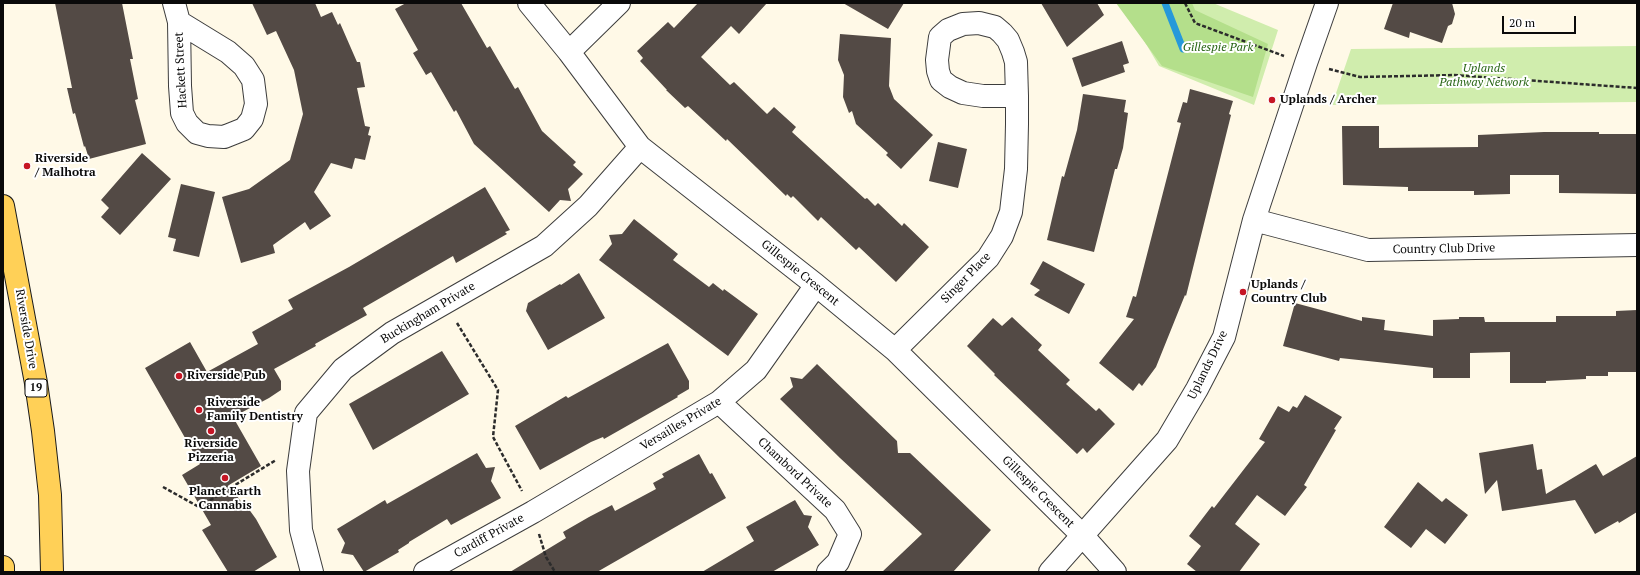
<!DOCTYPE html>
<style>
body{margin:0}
#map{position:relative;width:1640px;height:575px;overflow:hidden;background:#fff9e7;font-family:"PT Serif",serif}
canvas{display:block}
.frame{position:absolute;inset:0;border:4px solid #0a0a0a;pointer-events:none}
.scale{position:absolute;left:1502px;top:16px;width:74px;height:18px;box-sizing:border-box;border:2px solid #0a0a0a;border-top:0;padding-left:5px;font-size:12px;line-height:14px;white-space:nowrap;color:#0a0a0a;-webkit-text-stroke:3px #fff;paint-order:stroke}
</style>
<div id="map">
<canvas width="1640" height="575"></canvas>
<div class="frame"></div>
<div class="scale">20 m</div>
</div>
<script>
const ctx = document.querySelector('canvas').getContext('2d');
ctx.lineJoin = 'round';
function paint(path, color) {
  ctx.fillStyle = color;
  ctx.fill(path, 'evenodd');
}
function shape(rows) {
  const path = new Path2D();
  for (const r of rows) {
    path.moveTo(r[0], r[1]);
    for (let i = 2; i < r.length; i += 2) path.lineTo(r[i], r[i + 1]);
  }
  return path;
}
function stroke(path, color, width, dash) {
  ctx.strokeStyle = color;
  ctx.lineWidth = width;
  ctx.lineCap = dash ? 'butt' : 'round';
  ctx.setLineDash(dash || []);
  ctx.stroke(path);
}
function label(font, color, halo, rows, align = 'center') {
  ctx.font = font + ' "PT Serif",serif';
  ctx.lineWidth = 4;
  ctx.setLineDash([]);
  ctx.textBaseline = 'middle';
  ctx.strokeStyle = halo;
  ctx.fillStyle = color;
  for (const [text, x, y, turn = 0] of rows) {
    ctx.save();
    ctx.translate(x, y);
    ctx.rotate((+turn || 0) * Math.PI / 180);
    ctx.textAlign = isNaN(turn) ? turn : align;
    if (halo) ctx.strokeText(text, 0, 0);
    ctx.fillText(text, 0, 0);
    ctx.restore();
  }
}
paint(shape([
 [1122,3,1213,3,1278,30,1254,105,1159,66],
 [1637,46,1637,102,1332,105,1351,49]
]), '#d0edad');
paint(shape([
 [1116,3,1192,3,1195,10,1268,44,1253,97,1162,66]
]), '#b4df8b');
stroke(shape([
 [1165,3,1183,49]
]), '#2699da', 7);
paint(shape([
 [55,3,122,3,133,59,130,59,138,99,135,100,146,144,89,159,85,146,84,147,75,113,73,114,67,88,72,88],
 [252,3,315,3,321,17,332,12,338,25,340,23,357,62,360,62,365,87,357,88,365,126,370,127,368,135,371,136,365,160,355,158,352,169,331,163,314,192,331,216,310,230,305,222,273,245,275,253,241,263,222,197,249,189,290,160,303,114,294,70,276,31,267,35],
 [406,3,461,3,487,48,490,46,515,89,518,87,542,131,576,162,573,165,583,174,568,189,571,201,560,200,549,212,474,144,456,110,454,112,431,72,426,75,413,53,418,50,395,9],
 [698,3,767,3,739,34,731,26,701,57,730,85,734,82,767,114,774,107,796,127,792,132,865,199,867,198,875,206,878,203,902,226,904,223,929,247,896,282,859,247,856,250,821,217,818,221,793,196,791,198,787,194,786,196,727,139,726,141,688,106,685,108,666,90,667,90,640,61,643,58,637,51,668,22,674,28],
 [843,3,904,3,888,29],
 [1041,3,1097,3,1104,15,1067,47],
 [1393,3,1452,3,1455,14,1452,24,1448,26,1442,43,1410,32,1409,38,1384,29],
 [840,34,891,38,889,86,894,99,933,135,901,169,886,155,888,153,856,124,852,111,849,113,843,97,844,75,838,60],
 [1122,41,1129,63,1123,65,1125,72,1082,87,1072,58],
 [1190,89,1233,101,1229,114,1231,115,1186,296,1185,295,1156,367,1142,386,1139,383,1133,391,1099,363,1134,319,1126,317,1133,296,1136,297,1181,123,1177,122,1183,102,1187,103],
 [1083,94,1126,100,1124,112,1128,113,1123,148,1117,169,1115,169,1094,252,1047,240,1062,176,1064,177,1077,130],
 [1342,126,1379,126,1379,148,1478,147,1478,135,1544,132,1599,132,1599,134,1637,134,1637,194,1559,193,1559,175,1510,175,1510,194,1474,195,1474,191,1408,191,1408,187,1343,185],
 [938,142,967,149,958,188,929,181],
 [142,153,171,179,120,235,101,217,109,208,101,200],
 [181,184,215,192,199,257,173,251,176,239,168,237],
 [485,187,510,230,505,232,507,234,456,263,453,256,363,308,367,315,315,344,316,346,274,369,281,381,281,390,269,398,233,417,261,466,229,485,245,507,248,508,256,519,277,557,253,572,228,572,202,530,211,525,182,475,200,464,145,368,190,342,207,372,258,344,252,332,293,309,288,300,349,267],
 [634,219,678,254,673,260,709,287,713,283,723,291,724,289,758,314,728,356,599,260,612,244,609,235,622,234],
 [1043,261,1085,284,1069,314,1034,295,1040,290,1030,284],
 [579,273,605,318,548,350,526,311,528,303,560,284,561,285],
 [1295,303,1362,321,1362,317,1385,320,1384,330,1433,336,1433,320,1459,319,1459,317,1484,317,1485,322,1556,322,1556,316,1616,316,1616,311,1637,310,1637,372,1608,372,1608,376,1586,376,1586,379,1546,381,1546,383,1510,383,1510,352,1470,353,1470,378,1433,378,1433,368,1340,358,1339,361,1283,346],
 [1012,317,1042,345,1038,350,1070,380,1066,384,1096,411,1099,408,1115,424,1087,453,1083,448,1077,454,994,375,995,374,967,346,993,318,1002,326],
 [668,343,689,381,689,389,677,396,678,397,604,439,603,437,591,442,540,470,515,426,566,396,568,398],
 [442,351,469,394,373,450,349,404],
 [817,364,897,441,898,453,910,453,991,530,953,572,882,572,922,534,840,458,780,399,793,387,790,377,802,379],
 [1305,395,1342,417,1334,429,1336,430,1304,485,1307,487,1285,516,1257,495,1235,524,1260,544,1239,572,1197,572,1187,564,1201,546,1189,536,1212,506,1214,508,1265,442,1259,439,1278,406,1289,412,1293,406,1297,408],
 [1533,444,1537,470,1542,469,1546,494,1596,464,1603,476,1637,456,1637,512,1619,523,1618,521,1595,534,1575,500,1502,511,1497,480,1485,494,1479,453],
 [477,453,486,468,495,467,491,481,501,498,451,525,447,519,409,542,409,543,398,550,399,552,364,572,353,555,341,553,345,543,337,529,385,500,387,504],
 [699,454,710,474,712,473,726,498,597,572,510,572,566,538,563,532,589,517,612,505,615,511,656,489,653,483,664,477,662,474],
 [1418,482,1442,502,1446,498,1468,515,1445,544,1426,529,1411,548,1384,527],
 [795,500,804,515,812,516,808,527,819,545,772,572,702,572,754,541,746,527]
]), '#534a45');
const minor = shape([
 [174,3,179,22,180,86,182,113,187,123,197,133,208,136,224,137,244,129,252,119,256,104,253,80,244,66,228,52,179,22],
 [529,3,569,52,640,147,816,285,895,350,1082,535,1115,572],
 [569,52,619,3],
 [1254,220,1368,250,1637,245],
 [895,350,988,258,1002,236,1011,212,1016,169,1017,124,1017,96,1016,62,1013,52,1008,40,1002,33,995,27,979,23,963,24,948,30,940,37,937,60,938,71,941,80,950,87,963,93,983,96,1017,96],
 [719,402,835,510,850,534,838,562,828,572],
 [312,572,301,530,298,471,306,413,343,369,392,333,544,246,588,206,640,147],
 [425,572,533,512,719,402,756,370,816,285],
 [1050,572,1167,440,1197,389,1224,337,1254,220,1306,63,1327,3]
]);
const major = shape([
 [3,206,36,383,43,431,50,495,52,572],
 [3,567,3,572]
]);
stroke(minor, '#3d3d3d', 24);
stroke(major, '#1b1b1b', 24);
stroke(shape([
 [1185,3,1195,23,1284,56],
 [1329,69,1360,77,1454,75,1637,88],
 [457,323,498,390,493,437,522,491],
 [163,487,199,507,276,460],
 [539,534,546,557,555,572]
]), '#2c2c2c', 2.5, [4, 2]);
stroke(minor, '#fff', 22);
stroke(major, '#ffd057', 22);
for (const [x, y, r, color] of [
 [1272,100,4,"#c61625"],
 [27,166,4,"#c61625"],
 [1243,292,4,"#c61625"],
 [179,376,4,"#c61625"],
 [199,410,4,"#c61625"],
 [211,431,4,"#c61625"],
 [225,478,4,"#c61625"]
]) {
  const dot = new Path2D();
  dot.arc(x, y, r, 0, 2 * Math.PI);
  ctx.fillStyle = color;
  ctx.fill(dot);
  stroke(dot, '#fff', 1.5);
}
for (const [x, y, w] of [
 [36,388,22]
]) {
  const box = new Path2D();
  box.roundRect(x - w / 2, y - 9, w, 18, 3);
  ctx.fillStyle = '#fff';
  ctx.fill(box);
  stroke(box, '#0a0a0a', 1);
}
label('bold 11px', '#0a0a0a', null, [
 ["19",36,388]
]);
label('italic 12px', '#296616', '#fff', [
 ["Gillespie Park",1218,48],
 ["Uplands",1484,69],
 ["Pathway Network",1484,83]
]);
label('12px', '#0a0a0a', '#fff', [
 ["Hackett Street",181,70,-93],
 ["Country Club Drive",1444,249,-1],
 ["Gillespie Crescent",800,273,39],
 ["Singer Place",966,278,-46],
 ["Buckingham Private",428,313,-31],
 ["Riverside Drive",26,329,80],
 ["Uplands Drive",1208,365,-64],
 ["Versailles Private",681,424,-31],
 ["Chambord Private",795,473,43],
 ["Gillespie Crescent",1038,492,45],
 ["Cardiff Private",489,536,-29]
]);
label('bold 12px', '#0a0a0a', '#fff', [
 ["Uplands / Archer",1280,100],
 ["Riverside",35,159],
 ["/ Malhotra",35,173],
 ["Uplands /",1251,285],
 ["Country Club",1251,299],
 ["Riverside Pub",187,376],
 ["Riverside",207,403],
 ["Family Dentistry",207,417],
 ["Riverside",211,444,"center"],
 ["Pizzeria",211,458,"center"],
 ["Planet Earth",225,492,"center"],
 ["Cannabis",225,506,"center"]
], 'left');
</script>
